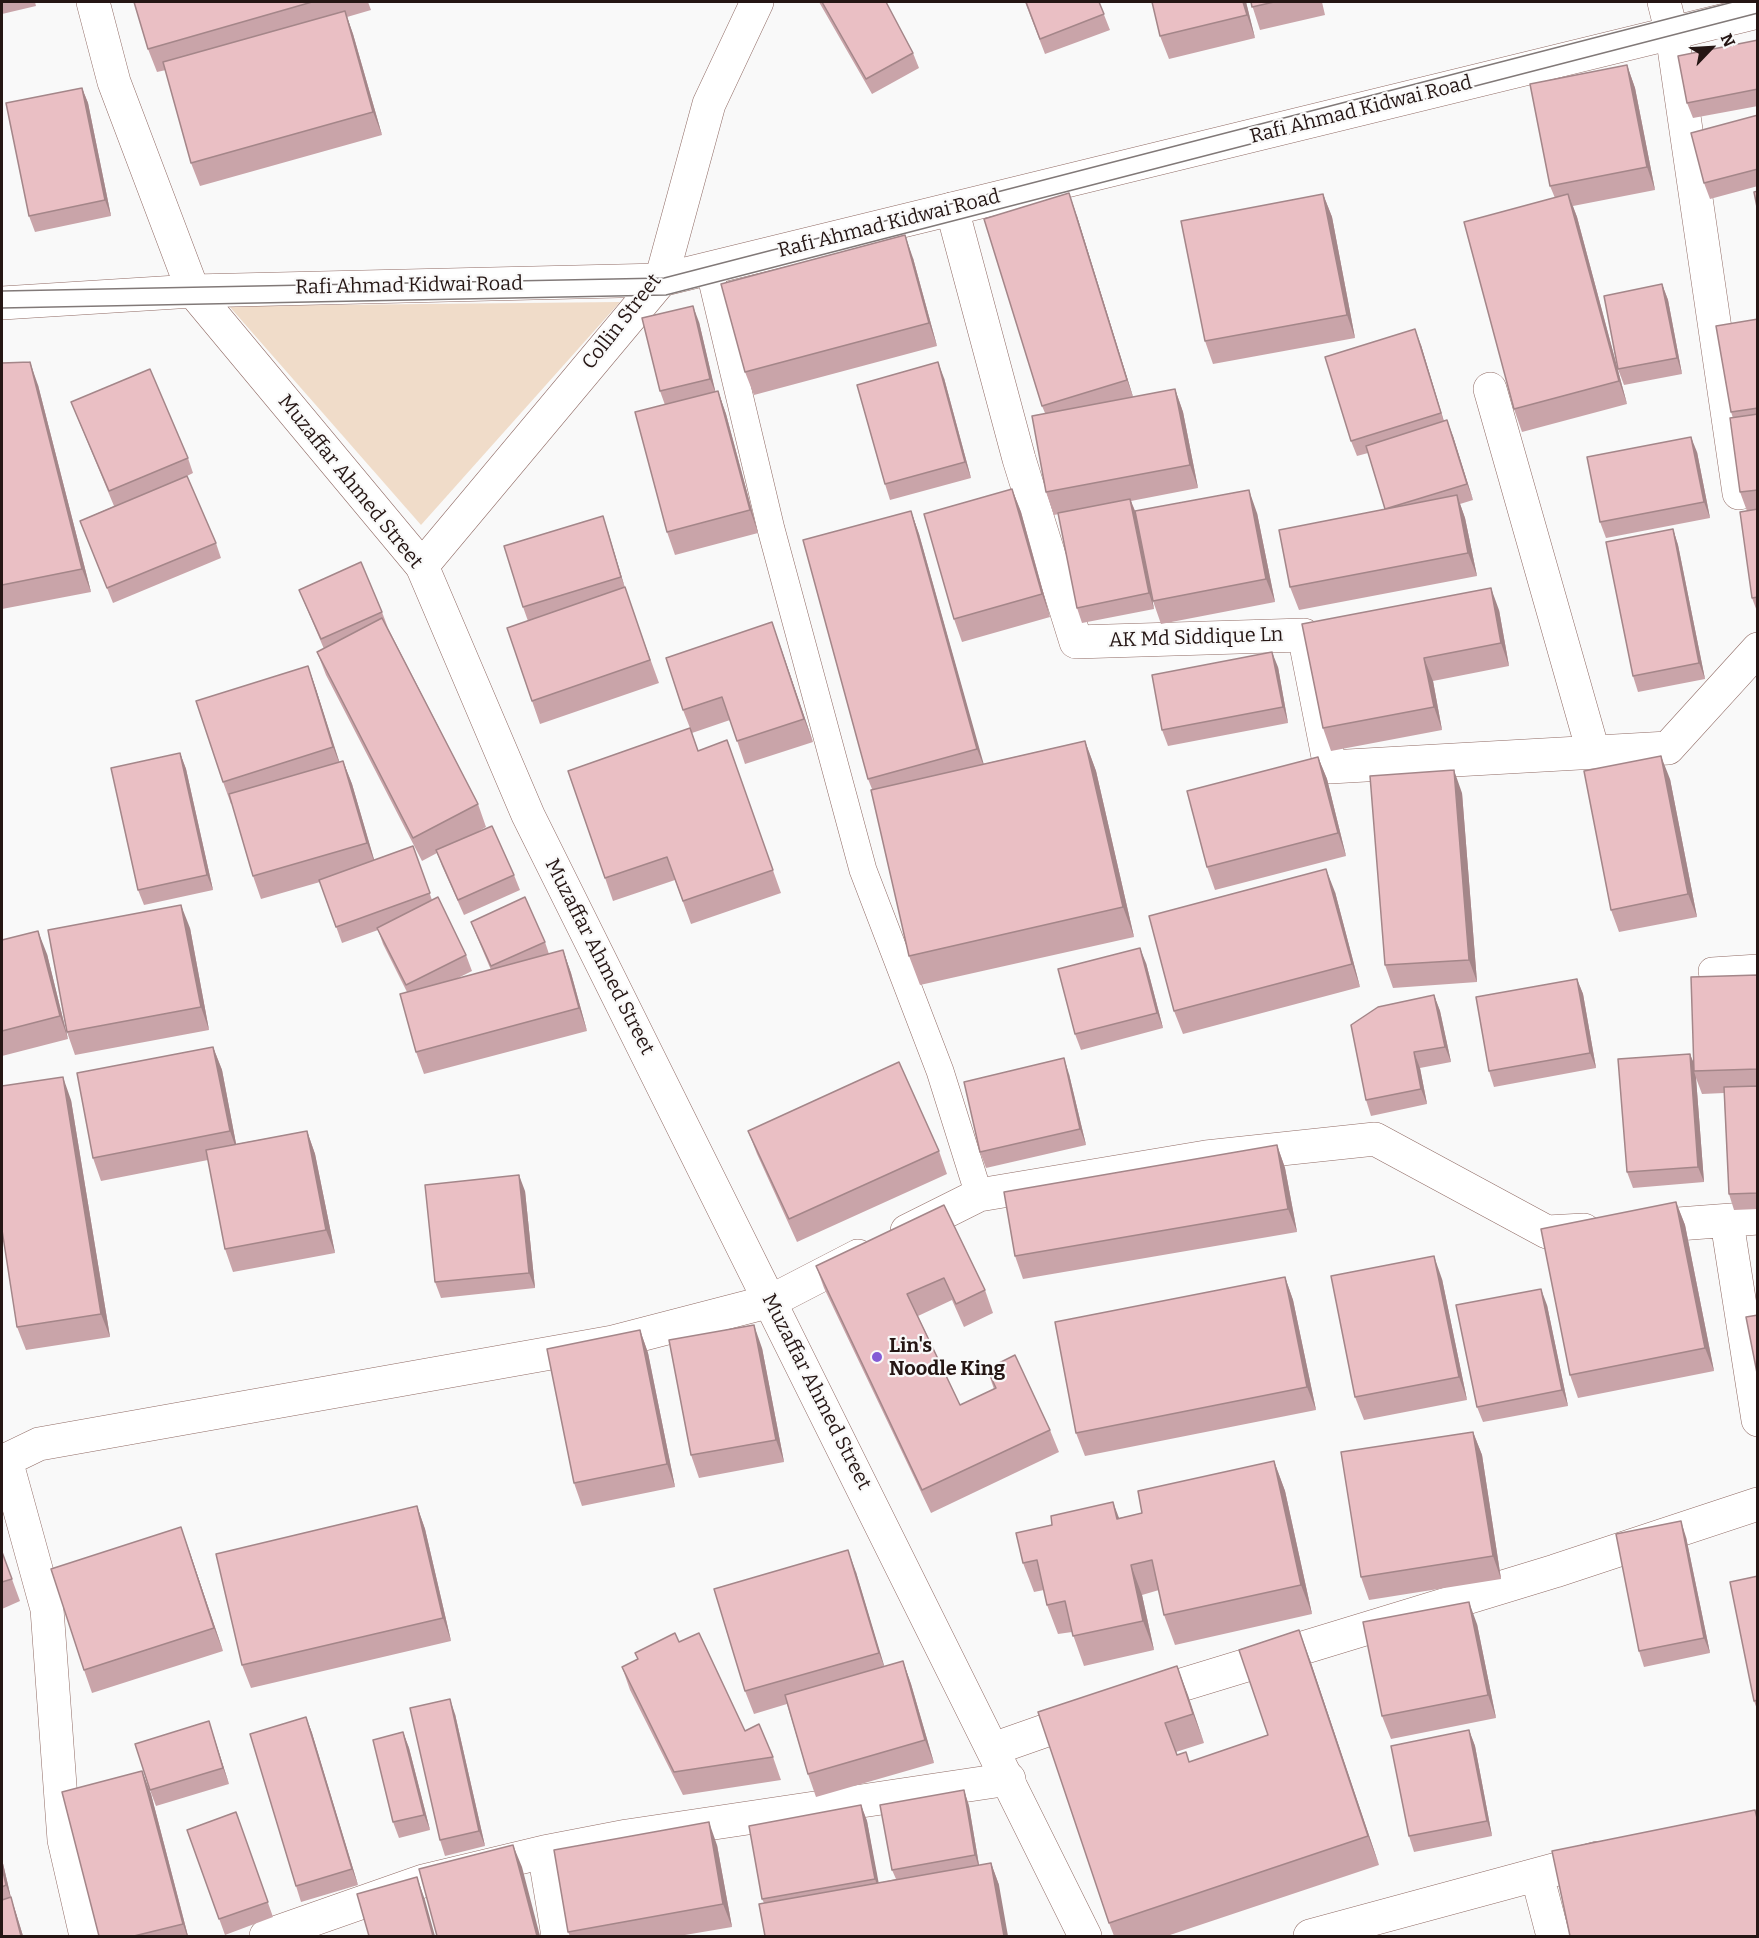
<!DOCTYPE html>
<style>
body{margin:0}
#map{position:relative;width:1759px;height:1938px;overflow:hidden;background:#f9f9f9;font-family:Bitter,serif}
canvas{display:block}
.frame{position:absolute;inset:0;border:3px solid #251614;pointer-events:none}
.north{position:absolute;left:1681px;top:18px;width:60px;height:60px;-webkit-text-stroke:4px #f9f9f9;paint-order:stroke;rotate:65deg;font-size:16px;font-weight:700;line-height:24px;text-align:center;color:#251614}
.north::after{content:'';display:block;margin:auto;width:21px;height:27px;background:#251614;clip-path:polygon(50% 0,100% 100%,50% 72%,0 100%)}
</style>
<div id="map">
<canvas width="1759" height="1938"></canvas>
<div class="frame"></div>
<div class="north">N</div>
</div>
<script>
const ctx = document.querySelector('canvas').getContext('2d');
ctx.lineJoin = 'round';
function paint(path, color) {
  ctx.fillStyle = color;
  ctx.fill(path, 'evenodd');
}
function shape(rows) {
  const path = new Path2D();
  for (const r of rows) {
    path.moveTo(r[0], r[1]);
    for (let i = 2; i < r.length; i += 2) path.lineTo(r[i], r[i + 1]);
  }
  return path;
}
function stroke(path, color, width, dash) {
  ctx.strokeStyle = color;
  ctx.lineWidth = width;
  ctx.lineCap = dash ? 'butt' : 'round';
  ctx.setLineDash(dash || []);
  ctx.stroke(path);
}
function label(font, color, halo, rows, align = 'center') {
  ctx.font = font + ' Bitter,serif';
  ctx.lineWidth = 4.5;
  ctx.setLineDash([]);
  ctx.textBaseline = 'middle';
  ctx.strokeStyle = halo;
  ctx.fillStyle = color;
  for (const [text, x, y, turn = 0] of rows) {
    ctx.save();
    ctx.translate(x, y);
    ctx.rotate((+turn || 0) * Math.PI / 180);
    ctx.textAlign = isNaN(turn) ? turn : align;
    if (halo) ctx.strokeText(text, 0, 0);
    ctx.fillText(text, 0, 0);
    ctx.restore();
  }
}
paint(shape([
 [620,302,421,525,229,306]
]), '#f0dcc9');
const lane = shape([
 [709,268,771,529,863,870,940,1071,979,1195],
 [1712,971,1758,968]
]);
const street = shape([
 [1664,2,1672,34,1739,493],
 [952,209,1019,459,1076,642,1304,635,1330,767,1668,748,1758,649],
 [1490,389,1593,751],
 [422,566,661,280,709,104,757,2],
 [1727,1222,1758,1420],
 [1638,1227,1758,1218],
 [907,1231,979,1195,1206,1157,1375,1139,1547,1232,1584,1230],
 [6,1460,47,1609,64,1840,86,1936],
 [2,1462,39,1444,613,1342,771,1301,858,1256],
 [1142,1697,1555,1571,1758,1504],
 [993,1749,1087,1716],
 [544,1852,558,1936],
 [1537,1875,1553,1936],
 [266,1936,423,1881,544,1852,627,1836,1009,1779],
 [1310,1936,1598,1858]
]);
const secondary = shape([
 [93,2,114,82,193,291,422,566,528,815,1085,1936],
 [2,303,193,291,661,280,1758,12]
]);
stroke(lane, '#906b65', 28);
stroke(street, '#906b65', 34);
stroke(secondary, '#906b65', 34);
stroke(lane, '#fff', 27);
stroke(street, '#fff', 33);
stroke(secondary, '#fff', 33);
stroke(shape([
 [2,291,664,278,1733,2],
 [2,308,666,295,1758,13]
]), '#817978', 1.5);
paint(shape([
 [2,2,35,2,36,6,2,14],
 [134,2,368,2,371,10,347,17,353,34,382,135,200,186,191,163,166,70,157,72,148,49],
 [819,2,886,2,913,53,919,68,872,94],
 [1025,2,1099,2,1110,30,1045,54],
 [1246,2,1255,38,1169,59,1160,36],
 [1251,2,1322,2,1325,15,1260,30],
 [1758,40,1758,106,1693,118,1687,103],
 [1627,65,1635,88,1655,190,1573,206,1577,217,1627,404,1522,432,1514,409,1555,198,1550,186],
 [82,88,88,103,111,216,35,232,29,216],
 [1758,115,1758,186,1710,199,1704,183],
 [1323,194,1332,217,1355,338,1213,364,1205,341],
 [1077,216,1133,397,1175,389,1183,412,1198,488,1131,501,1136,513,1257,513,1275,602,1161,624,1153,601,1146,564,1154,609,1082,623,1077,608,1059,514,1054,515,1046,492,1045,413,1042,406],
 [913,258,937,346,754,395,745,372],
 [1662,284,1668,300,1682,374,1624,385,1618,369],
 [1758,319,1758,614,1752,598,1747,511,1740,492,1733,418,1731,412],
 [699,322,715,391,718,391,726,414,758,533,675,555,667,532,665,405,660,391],
 [1421,345,1444,421,1453,436,1473,500,1460,504,1465,518,1477,576,1299,610,1290,587,1385,509,1368,453,1357,456,1351,441],
 [2,363,38,385,91,592,2,609],
 [944,378,971,478,890,500,885,484],
 [71,402,188,458,193,473,187,476,216,543,221,558,113,603,80,521,114,506],
 [1697,452,1710,518,1606,538,1600,522],
 [1012,489,1021,512,1050,617,962,642,954,619],
 [911,511,919,534,983,764,1085,741,1096,771,1134,937,920,985,909,956,872,789,868,779],
 [1673,529,1678,545,1705,679,1638,692,1633,676],
 [608,531,626,592,659,683,540,724,532,701,528,621,523,607],
 [299,590,382,612,388,628,478,804,486,827,474,834,514,875,520,890,464,915,442,866,437,853,422,861,326,675,317,652,324,649],
 [1499,610,1509,666,1433,681,1442,730,1331,751,1323,728,1302,624],
 [772,622,813,742,745,764,730,720,692,733,698,751,727,740,781,893,691,924,675,880,613,901,568,771,690,728,683,710],
 [308,666,316,689,339,762,343,761,352,784,374,860,413,846,432,900,466,955,472,971,456,979,491,970,477,937,471,922,545,942,549,954,563,950,571,973,587,1031,424,1074,416,1052,407,992,383,944,378,930,342,943,320,882,261,899,253,876,232,804,231,804,223,782],
 [1278,667,1288,723,1168,746,1162,730],
 [180,753,186,769,213,890,144,905,138,890],
 [1318,757,1327,779,1346,856,1215,890,1207,867],
 [1670,779,1697,917,1619,932,1611,910],
 [1462,793,1477,982,1393,988,1385,965],
 [1335,892,1360,987,1183,1034,1174,1011],
 [190,928,209,1030,75,1055,67,1032],
 [2,940,47,954,68,1039,2,1056],
 [1146,963,1163,1028,1081,1050,1075,1034],
 [1758,975,1758,1209,1734,1210,1729,1194,1724,1093,1702,1094,1696,1078,1704,1182,1633,1188,1627,1172,1690,1054,1694,1064],
 [1577,979,1583,994,1596,1068,1494,1087,1489,1071],
 [1434,995,1440,1011,1451,1062,1420,1068,1427,1104,1371,1116,1366,1100],
 [213,1047,222,1070,236,1144,307,1131,315,1154,335,1253,233,1272,225,1249,208,1160,101,1181,93,1158],
 [1069,1074,1086,1145,986,1168,980,1152],
 [71,1100,110,1337,26,1350,17,1327],
 [748,1131,939,1151,947,1174,797,1242,757,1154],
 [1277,1145,1285,1168,1297,1232,1023,1279,1015,1256],
 [525,1191,535,1288,441,1298,435,1282],
 [1676,1202,1685,1225,1714,1371,1578,1398,1570,1375],
 [944,1205,985,1290,993,1313,964,1327,952,1300,918,1316,960,1405,994,1389,987,1369,1050,1430,1059,1452,931,1513,824,1288,816,1266],
 [1285,1277,1293,1300,1316,1410,1085,1456,1076,1433],
 [1442,1279,1467,1400,1364,1420,1355,1397],
 [1547,1305,1568,1406,1483,1422,1477,1407],
 [640,1330,648,1353,675,1487,582,1506,574,1483],
 [762,1348,784,1462,699,1478,691,1455],
 [1473,1432,1482,1455,1501,1579,1369,1600,1361,1577],
 [1274,1461,1285,1491,1312,1614,1175,1645,1164,1615,1159,1590,1142,1595,1154,1650,1084,1666,1072,1632,1058,1634,1047,1605,1044,1590,1034,1592,1023,1563,1119,1518,1142,1513],
 [417,1506,425,1529,451,1641,251,1688,242,1665],
 [1686,1537,1710,1653,1644,1667,1639,1651],
 [189,1550,223,1651,92,1693,84,1670],
 [2,1552,20,1601,2,1609],
 [856,1572,884,1667,903,1661,911,1684,934,1763,816,1797,808,1774,787,1704,754,1714,745,1691],
 [1758,1576,1758,1712,1754,1701],
 [1477,1624,1496,1718,1391,1739,1382,1716],
 [679,1642,745,1731,773,1757,781,1780,683,1795,630,1690,622,1667,638,1659,635,1653],
 [1310,1660,1379,1865,1167,1936,1114,1936,1109,1923,1177,1666,1204,1743,1176,1752,1177,1755,1189,1762,1268,1735],
 [455,1714,485,1846,445,1856,440,1840],
 [306,1717,312,1733,358,1885,301,1902,296,1886],
 [1469,1730,1475,1746,1492,1836,1414,1852,1409,1836],
 [403,1732,409,1748,430,1830,399,1838,393,1822],
 [214,1737,229,1784,156,1806,150,1790],
 [142,1771,151,1794,188,1936,99,1936],
 [964,1790,969,1806,979,1865,991,1863,999,1885,764,1903,762,1899,861,1805,867,1821,878,1883,896,1879,892,1870],
 [236,1812,273,1917,225,1935,187,1830],
 [717,1845,732,1927,679,1936,570,1936,568,1932],
 [2,1859,11,1898,16,1913,23,1936,2,1936]
]), '#c9a4a9');
paint(shape([
 [1243,2,1246,2,1255,38,1247,15],
 [345,11,353,34,382,135,373,112],
 [1627,65,1635,88,1655,190,1647,167],
 [82,88,88,103,111,216,105,200],
 [1069,193,1077,216,1135,403,1127,380],
 [1323,194,1332,217,1355,338,1347,315],
 [1568,194,1577,217,1627,404,1619,381],
 [905,235,913,258,937,346,929,323],
 [1662,284,1668,300,1682,374,1677,358],
 [693,306,699,322,716,394,710,379],
 [1415,329,1421,345,1446,429,1441,413],
 [30,362,38,385,91,592,82,569],
 [938,362,944,378,971,478,965,462],
 [1175,389,1183,412,1198,488,1190,465],
 [718,391,726,414,758,533,750,510],
 [1447,420,1453,436,1473,500,1467,484],
 [1691,437,1697,452,1710,518,1704,502],
 [1012,489,1021,512,1050,617,1042,594],
 [1249,490,1257,513,1275,602,1266,579],
 [1457,495,1465,518,1477,576,1468,553],
 [1130,499,1136,514,1154,609,1149,593],
 [911,511,919,534,986,772,977,749],
 [603,516,626,591,659,683,621,577],
 [1673,529,1678,545,1705,679,1699,663],
 [1491,588,1499,610,1509,666,1501,643],
 [772,622,780,645,813,742,804,719],
 [1272,652,1278,667,1288,723,1283,707],
 [1424,658,1433,681,1442,730,1434,707],
 [308,666,316,689,342,770,333,747],
 [1085,741,1096,771,1134,937,1123,907],
 [180,753,186,769,213,890,207,875],
 [1661,756,1670,779,1697,917,1688,894],
 [1318,757,1327,779,1346,856,1338,833],
 [343,761,352,784,376,866,367,843],
 [1454,770,1462,793,1477,982,1469,960],
 [1326,869,1335,892,1360,987,1352,964],
 [181,905,190,928,209,1030,201,1007],
 [38,931,47,954,68,1039,60,1016],
 [1140,948,1146,963,1163,1028,1157,1013],
 [563,950,571,973,587,1031,579,1008],
 [1577,979,1583,994,1596,1068,1590,1053],
 [1434,995,1440,1011,1451,1062,1445,1047],
 [213,1047,222,1070,238,1154,230,1131],
 [1414,1052,1420,1068,1427,1104,1421,1089],
 [1690,1054,1696,1069,1694,1071,1696,1078,1704,1182,1698,1167],
 [1064,1058,1069,1074,1086,1145,1080,1129],
 [63,1077,71,1100,110,1337,101,1314],
 [307,1131,315,1154,335,1253,326,1230],
 [1277,1145,1285,1168,1297,1232,1288,1209],
 [519,1175,525,1191,535,1288,529,1273],
 [1676,1202,1685,1225,1714,1371,1705,1348],
 [1434,1256,1442,1279,1467,1400,1459,1377],
 [1285,1277,1293,1300,1316,1410,1307,1387],
 [1541,1289,1547,1305,1568,1406,1562,1390],
 [754,1325,762,1348,784,1462,776,1440],
 [640,1330,648,1353,675,1487,667,1464],
 [1473,1432,1482,1455,1501,1579,1493,1556],
 [1274,1461,1285,1491,1312,1614,1301,1585],
 [1113,1502,1124,1531,1117,1519],
 [417,1506,425,1529,451,1641,443,1618],
 [1681,1521,1686,1537,1710,1653,1704,1638],
 [181,1527,189,1550,223,1651,214,1628],
 [848,1550,856,1572,887,1675,879,1653],
 [1131,1565,1142,1595,1154,1650,1143,1621],
 [1469,1602,1477,1624,1496,1718,1488,1695],
 [1299,1630,1310,1660,1379,1865,1368,1836],
 [903,1661,911,1684,934,1763,925,1740],
 [1177,1666,1188,1695,1204,1743,1193,1714],
 [450,1699,455,1714,485,1846,479,1831],
 [306,1717,312,1733,358,1885,352,1869],
 [209,1721,214,1737,229,1784,223,1768],
 [1469,1730,1475,1746,1492,1836,1487,1821],
 [403,1732,409,1748,430,1830,424,1815],
 [142,1771,151,1794,188,1936,187,1936,183,1924],
 [964,1790,969,1806,980,1871,975,1855],
 [861,1805,867,1821,881,1895,875,1879],
 [709,1822,717,1845,732,1927,723,1904],
 [513,1845,522,1867,540,1936,537,1936],
 [2,1859,11,1898,16,1913,23,1936,21,1936,12,1901,6,1885,2,1867],
 [991,1863,999,1885,1008,1936,1004,1936],
 [417,1877,425,1900,435,1936,433,1936]
]), '#a48689');
const building = shape([
 [134,2,312,2,148,49,134,2],
 [822,2,886,2,913,53,866,79,822,2],
 [1026,2,1099,2,1104,14,1040,39,1026,2],
 [1152,2,1243,2,1247,15,1160,36,1152,2],
 [1251,2,1274,2,1252,7,1251,2],
 [345,11,373,112,191,163,163,62,345,11],
 [1758,40,1758,89,1687,103,1678,56,1758,40],
 [1627,65,1647,167,1550,186,1530,84,1627,65],
 [82,88,105,200,29,216,6,103,82,88],
 [1758,115,1758,169,1704,183,1691,133,1758,115],
 [1758,191,1758,212,1754,192,1758,191],
 [1069,193,1127,380,1042,406,984,219,1069,193],
 [1323,194,1347,315,1205,341,1181,221,1323,194],
 [1568,194,1619,381,1514,409,1464,222,1568,194],
 [905,235,929,323,745,372,721,284,905,235],
 [1662,284,1677,358,1618,369,1604,296,1662,284],
 [693,306,710,379,660,391,642,318,693,306],
 [1758,319,1758,408,1731,412,1716,326,1758,319],
 [1415,329,1441,413,1351,441,1325,357,1415,329],
 [30,362,82,569,2,585,2,363,30,362],
 [938,362,965,462,885,484,857,385,938,362],
 [150,369,188,458,109,491,71,402,150,369],
 [1175,389,1190,465,1046,492,1032,416,1175,389],
 [718,391,750,510,667,532,635,412,718,391],
 [1758,414,1758,490,1740,492,1730,418,1758,414],
 [1447,420,1467,484,1385,509,1366,446,1447,420],
 [1691,437,1704,502,1600,522,1587,457,1691,437],
 [187,476,216,543,107,588,80,521,187,476],
 [1012,489,1042,594,954,619,924,514,1012,489],
 [1249,490,1266,579,1153,601,1135,511,1249,490],
 [1457,495,1468,553,1290,587,1279,530,1457,495],
 [1130,499,1149,593,1077,608,1058,513,1130,499],
 [1758,509,1758,597,1752,598,1740,512,1758,509],
 [911,511,977,749,868,779,803,540,911,511],
 [603,516,621,577,523,607,504,546,603,516],
 [1673,529,1699,663,1633,676,1606,542,1673,529],
 [361,562,382,612,321,639,299,590,361,562],
 [625,587,650,660,532,701,507,628,625,587],
 [1491,588,1501,643,1424,658,1434,707,1323,728,1302,624,1491,588],
 [382,618,478,804,413,838,317,652,382,618],
 [772,622,804,719,737,741,722,697,683,710,666,658,772,622],
 [1272,652,1283,707,1162,730,1152,675,1272,652],
 [308,666,333,747,223,782,196,701,308,666],
 [690,728,698,751,727,740,773,870,683,901,667,857,605,878,568,771,690,728],
 [1085,741,1123,907,909,956,871,790,1085,741],
 [180,753,207,875,138,890,111,768,180,753],
 [1661,756,1688,894,1611,910,1584,771,1661,756],
 [1318,757,1338,833,1207,867,1187,791,1318,757],
 [343,761,367,843,253,876,229,794,343,761],
 [1454,770,1469,960,1385,965,1370,776,1454,770],
 [492,826,514,875,458,900,436,850,492,826],
 [413,846,430,893,336,927,319,880,413,846],
 [1326,869,1352,964,1174,1011,1149,916,1326,869],
 [438,897,466,955,406,985,377,928,438,897],
 [525,897,545,942,491,966,471,922,525,897],
 [181,905,201,1007,67,1032,48,930,181,905],
 [38,931,60,1016,2,1031,2,940,38,931],
 [1140,948,1157,1013,1075,1034,1058,969,1140,948],
 [563,950,579,1008,416,1052,400,994,563,950],
 [1758,975,1758,1069,1694,1071,1691,977,1758,975],
 [1577,979,1590,1053,1489,1071,1476,997,1577,979],
 [1434,995,1445,1047,1414,1052,1421,1089,1366,1100,1351,1025,1378,1007,1434,995],
 [213,1047,230,1131,93,1158,77,1073,213,1047],
 [1690,1054,1698,1167,1627,1172,1618,1059,1690,1054],
 [1064,1058,1080,1129,980,1152,964,1082,1064,1058],
 [899,1062,939,1151,789,1219,748,1131,899,1062],
 [63,1077,101,1314,17,1327,2,1230,2,1086,63,1077],
 [1758,1086,1758,1193,1729,1194,1724,1087,1758,1086],
 [307,1131,326,1230,225,1249,206,1150,307,1131],
 [1277,1145,1288,1209,1015,1256,1004,1192,1277,1145],
 [519,1175,529,1273,435,1282,425,1185,519,1175],
 [1676,1202,1705,1348,1570,1375,1541,1229,1676,1202],
 [944,1205,985,1290,956,1304,944,1278,907,1294,960,1405,996,1388,987,1369,1015,1355,1050,1430,922,1490,816,1266,944,1205],
 [1434,1256,1459,1377,1355,1397,1331,1276,1434,1256],
 [1285,1277,1307,1387,1076,1433,1055,1322,1285,1277],
 [1541,1289,1562,1390,1477,1407,1456,1305,1541,1289],
 [1758,1315,1758,1378,1746,1317,1758,1315],
 [754,1325,776,1440,691,1455,669,1340,754,1325],
 [640,1330,667,1464,574,1483,547,1349,640,1330],
 [1473,1432,1493,1556,1361,1577,1341,1452,1473,1432],
 [1274,1461,1301,1585,1164,1615,1152,1560,1131,1565,1143,1621,1073,1636,1065,1601,1047,1605,1037,1560,1023,1563,1016,1533,1052,1525,1051,1516,1113,1502,1117,1519,1142,1513,1138,1491,1274,1461],
 [417,1506,443,1618,242,1665,216,1554,417,1506],
 [1681,1521,1704,1638,1639,1651,1616,1534,1681,1521],
 [181,1527,214,1628,84,1670,51,1569,181,1527],
 [848,1550,879,1653,745,1691,714,1589,848,1550],
 [2,1552,12,1579,2,1582,2,1552],
 [1758,1576,1758,1700,1754,1701,1730,1582,1758,1576],
 [1469,1602,1488,1695,1382,1716,1363,1622,1469,1602],
 [1299,1630,1368,1836,1109,1923,1038,1712,1177,1666,1193,1714,1165,1723,1177,1755,1186,1752,1189,1762,1268,1735,1239,1650,1299,1630],
 [675,1633,679,1642,699,1633,745,1731,759,1724,773,1757,674,1772,622,1667,638,1659,635,1653,675,1633],
 [903,1661,925,1740,808,1774,785,1695,903,1661],
 [450,1699,479,1831,440,1840,410,1708,450,1699],
 [306,1717,352,1869,296,1886,250,1734,306,1717],
 [209,1721,223,1768,150,1790,135,1744,209,1721],
 [1469,1730,1487,1821,1409,1836,1391,1746,1469,1730],
 [403,1732,424,1815,393,1822,373,1740,403,1732],
 [142,1771,183,1924,134,1936,99,1936,62,1792,142,1771],
 [964,1790,975,1855,892,1870,880,1805,964,1790],
 [861,1805,875,1879,762,1899,749,1826,861,1805],
 [1755,1810,1758,1822,1758,1936,1570,1936,1552,1851,1755,1810],
 [236,1812,268,1902,219,1919,187,1830,236,1812],
 [709,1822,723,1904,568,1932,554,1850,709,1822],
 [513,1845,537,1936,437,1936,419,1869,513,1845],
 [991,1863,1004,1936,765,1936,759,1904,991,1863],
 [2,1867,6,1885,2,1887,2,1867],
 [417,1877,433,1936,369,1936,357,1894,417,1877],
 [11,1897,21,1936,2,1936,2,1900,11,1897]
]);
paint(building, '#eabfc4');
stroke(building, '#a48689', 1.5);
for (const [x, y, r, color] of [
 [877,1357,6,"#845bd5"]
]) {
  const dot = new Path2D();
  dot.arc(x, y, r, 0, 2 * Math.PI);
  ctx.fillStyle = color;
  ctx.fill(dot);
  stroke(dot, '#f9f9f9', 2);
}
label('20px', '#251614', '#f9f9f9', [
 ["Rafi Ahmad Kidwai Road",1361,110,-14],
 ["Rafi Ahmad Kidwai Road",889,224,-14],
 ["Rafi Ahmad Kidwai Road",409,286,-1],
 ["Collin Street",622,322,-52],
 ["Muzaffar Ahmed Street",350,482,51],
 ["AK Md Siddique Ln",1196,638,-2],
 ["Muzaffar Ahmed Street",599,957,63],
 ["Muzaffar Ahmed Street",816,1392,63]
]);
label('bold 20px', '#251614', '#f9f9f9', [
 ["Lin's",889,1346],
 ["Noodle King",889,1369]
], 'left');
</script>
